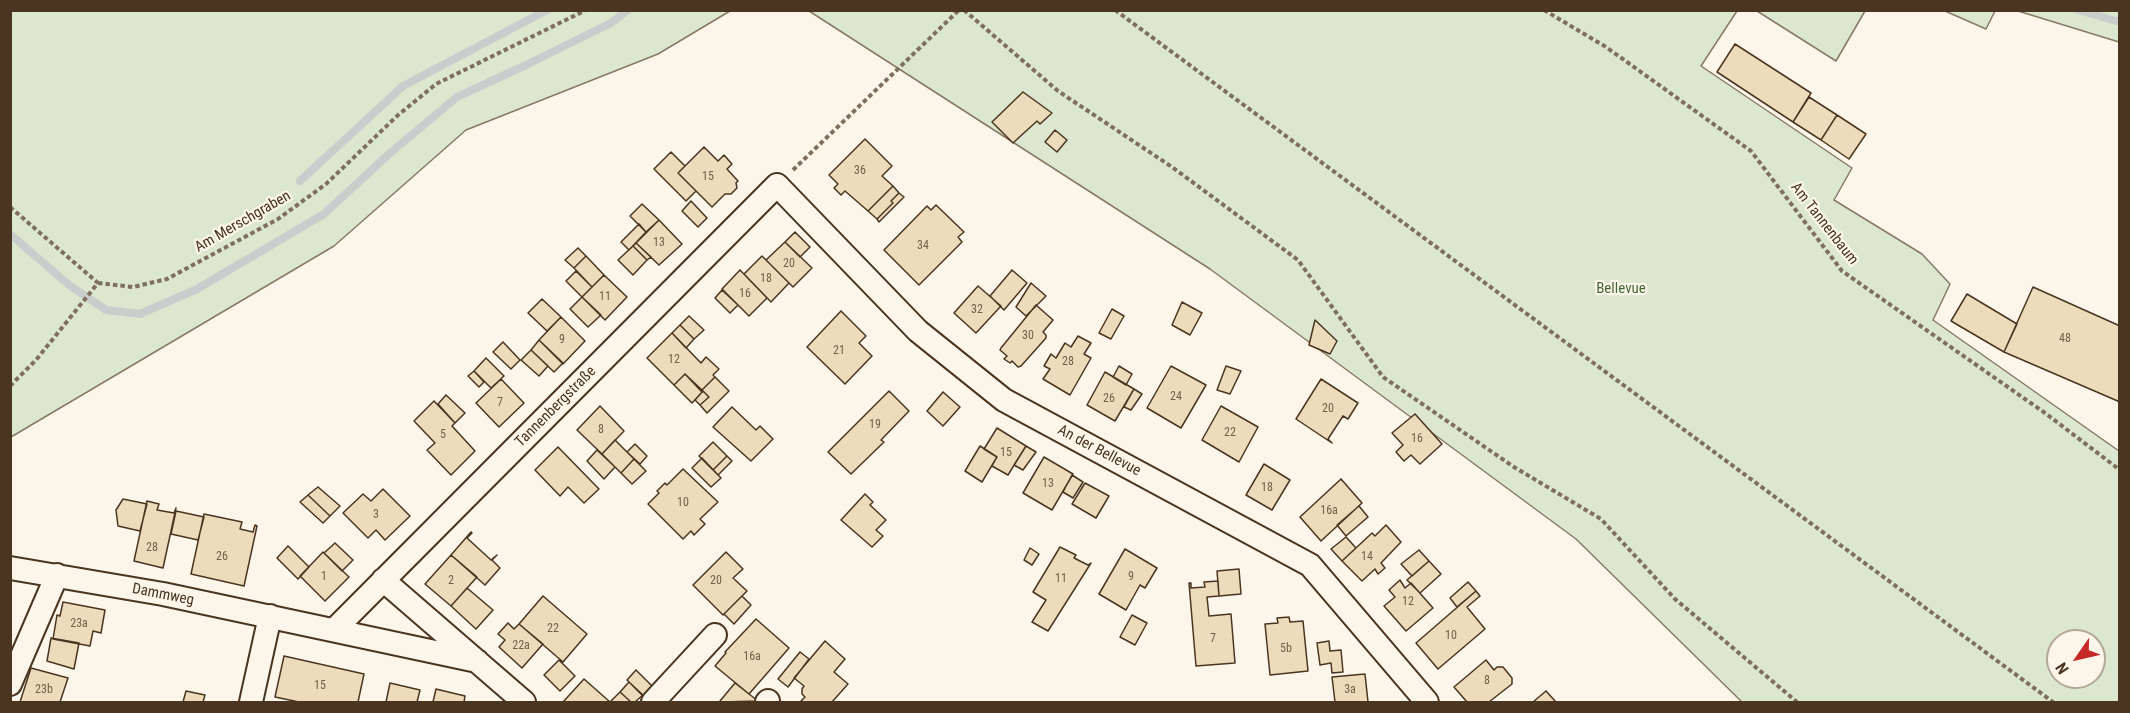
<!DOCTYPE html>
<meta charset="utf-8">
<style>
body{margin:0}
#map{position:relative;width:2130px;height:713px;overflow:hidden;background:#fbf6e9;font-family:"Roboto Condensed",sans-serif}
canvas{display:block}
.frame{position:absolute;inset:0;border:12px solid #4a3520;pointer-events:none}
.north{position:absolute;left:2046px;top:629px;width:60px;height:60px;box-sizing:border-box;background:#fbf6e9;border:2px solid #b4a999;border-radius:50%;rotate:236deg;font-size:16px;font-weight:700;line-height:24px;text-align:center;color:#4a3520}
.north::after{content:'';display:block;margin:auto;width:21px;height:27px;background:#c62828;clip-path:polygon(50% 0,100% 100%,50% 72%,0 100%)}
</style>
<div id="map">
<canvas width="2130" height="713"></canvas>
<div class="frame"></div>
<div class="north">N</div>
</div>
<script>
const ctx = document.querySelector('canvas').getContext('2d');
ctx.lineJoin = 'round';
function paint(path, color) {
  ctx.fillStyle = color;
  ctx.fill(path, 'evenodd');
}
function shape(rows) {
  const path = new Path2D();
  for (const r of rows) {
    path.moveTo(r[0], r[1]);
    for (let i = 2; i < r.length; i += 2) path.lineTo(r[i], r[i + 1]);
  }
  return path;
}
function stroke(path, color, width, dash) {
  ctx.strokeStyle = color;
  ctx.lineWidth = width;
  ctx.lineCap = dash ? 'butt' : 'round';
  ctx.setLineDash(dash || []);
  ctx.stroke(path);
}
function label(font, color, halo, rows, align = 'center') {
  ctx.font = font + ' "Roboto Condensed",sans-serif';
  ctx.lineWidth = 4.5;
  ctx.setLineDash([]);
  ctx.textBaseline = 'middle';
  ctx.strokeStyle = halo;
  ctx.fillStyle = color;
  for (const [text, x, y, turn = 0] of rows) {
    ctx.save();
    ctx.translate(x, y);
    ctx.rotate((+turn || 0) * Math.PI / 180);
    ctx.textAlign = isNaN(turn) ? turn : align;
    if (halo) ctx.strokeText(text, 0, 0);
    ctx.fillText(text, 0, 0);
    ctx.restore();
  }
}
const green = shape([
 [10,11,11,10,730,11,658,54,466,130,334,246,11,437,10,11],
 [809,11,1737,11,1701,66,1852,168,1834,200,1922,254,1950,284,1933,320,2119,451,2119,702,1742,702,1576,539,1210,269,809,11],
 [2058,641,2094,641,2094,677,2058,677,2058,641],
 [1757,11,1865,11,1836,61,1757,11],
 [1945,11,1995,11,1986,29,1945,11],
 [2018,11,2119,11,2119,42,2018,11]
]);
paint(green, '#dce7d0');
stroke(green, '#887966', 1.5);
stroke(shape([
 [2078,10,2120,22],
 [300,181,403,86,547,10],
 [10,234,69,285,106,310,140,314,197,289,324,214,389,154,457,97,526,65,611,23,628,10]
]), '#c9cecd', 8);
const building = shape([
 [1735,44,1811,93,1793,122,1717,72,1735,44],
 [1023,92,1052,113,1040,124,1037,121,1013,143,992,122,1023,92],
 [1809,97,1837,115,1821,140,1793,122,1809,97],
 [1837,115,1866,134,1849,159,1821,140,1837,115],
 [1055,130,1067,140,1057,152,1045,142,1055,130],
 [865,139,892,166,882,176,893,186,868,211,845,191,841,195,834,188,838,184,829,175,865,139],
 [704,147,718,161,724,155,732,164,727,169,738,181,736,183,737,188,731,194,725,194,712,207,678,173,704,147],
 [671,152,685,166,678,173,696,191,686,201,654,169,671,152],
 [893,186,899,193,891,201,893,203,877,219,868,211,893,186],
 [899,193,904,197,879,222,877,219,893,203,891,201,899,193],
 [691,201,707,218,698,227,682,211,691,201],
 [642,204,659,220,646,232,630,216,642,204],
 [936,205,964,232,958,237,962,242,919,285,884,250,927,206,931,210,936,205],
 [659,220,682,244,659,265,636,243,659,220],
 [639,224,646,232,629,250,621,242,639,224],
 [795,232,810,247,800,257,785,242,795,232],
 [785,242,812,268,793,287,766,260,785,242],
 [636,243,651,257,647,260,633,246,636,243],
 [633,246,647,260,633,275,618,260,633,246],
 [578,248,586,256,574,268,565,260,578,248],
 [586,256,604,275,592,287,574,268,586,256],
 [762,256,789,283,771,302,744,274,762,256],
 [740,270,767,298,749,316,722,289,740,270],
 [1012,270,1027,283,1004,310,990,296,1012,270],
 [576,271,592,287,582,297,566,281,576,271],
 [604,275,627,297,605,320,582,297,604,275],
 [1031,283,1046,296,1026,316,1016,307,1031,283],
 [978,286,1001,306,976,333,954,313,978,286],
 [2033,287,2120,326,2120,402,2004,352,2033,287],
 [722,290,738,305,730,313,715,298,722,290],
 [1967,294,2017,324,2004,352,1951,321,1967,294],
 [582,297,601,315,588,327,570,309,582,297],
 [542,299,561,317,547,331,528,313,542,299],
 [1182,302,1202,313,1190,335,1172,325,1182,302],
 [1036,305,1053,320,1043,332,1046,335,1046,338,1021,366,1018,367,1012,361,1010,363,1004,359,1007,356,1000,350,1001,348,1036,305],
 [1112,309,1124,316,1111,339,1099,333,1112,309],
 [841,311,866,336,859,343,872,356,845,384,807,347,841,311],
 [689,316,704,330,694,339,680,325,689,316],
 [561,317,585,341,563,364,539,340,561,317],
 [1315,320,1337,341,1330,354,1309,345,1315,320],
 [680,325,694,339,686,348,672,333,680,325],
 [672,333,701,363,706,357,719,369,713,375,715,377,701,391,685,374,674,385,647,358,672,333],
 [1078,336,1091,343,1084,354,1091,358,1070,395,1043,379,1050,369,1044,366,1051,354,1056,358,1065,343,1071,347,1078,336],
 [539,340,563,363,554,372,531,350,539,340],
 [503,342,520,360,511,369,493,352,503,342],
 [531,350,548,366,539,376,521,360,531,350],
 [486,358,504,376,491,388,474,371,486,358],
 [1119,366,1132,374,1126,385,1113,377,1119,366],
 [1171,366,1206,385,1181,428,1147,408,1171,366],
 [1226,366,1241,371,1230,394,1217,390,1226,366],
 [474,371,484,382,479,387,468,376,474,371],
 [1105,372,1134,389,1115,421,1087,405,1105,372],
 [685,374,703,391,692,403,674,385,685,374],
 [715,377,729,391,707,413,700,405,709,397,702,390,715,377],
 [501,379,524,403,499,427,476,403,501,379],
 [1321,379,1358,403,1348,419,1343,416,1328,439,1332,443,1296,419,1321,379],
 [1134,389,1142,394,1131,410,1124,407,1134,389],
 [703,391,709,397,700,405,695,400,703,391],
 [889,391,909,411,881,440,884,442,851,474,828,452,889,391],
 [943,392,960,407,943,426,927,411,943,392],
 [446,395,465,413,455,423,438,404,446,395],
 [434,401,455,423,452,426,475,451,451,475,427,450,435,443,414,421,434,401],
 [600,406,624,431,602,454,577,430,600,406],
 [1221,406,1258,427,1239,462,1202,440,1221,406],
 [732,407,756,430,760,426,773,439,751,461,713,427,732,407],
 [1415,414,1442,444,1420,464,1411,455,1404,461,1396,452,1403,445,1392,433,1415,414],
 [997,428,1026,446,1008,475,992,466,997,457,984,449,997,428],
 [615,440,634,459,621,473,602,454,615,440],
 [713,442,727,456,713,470,699,456,713,442],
 [635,444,647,456,640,464,627,452,635,444],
 [980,446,997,457,982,482,965,471,980,446],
 [1026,446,1036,452,1023,470,1014,465,1026,446],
 [558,447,599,489,584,503,568,487,560,496,535,470,558,447],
 [597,450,615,467,604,479,587,461,597,450],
 [727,456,732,461,718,475,713,470,727,456],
 [1044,457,1073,474,1052,510,1023,493,1044,457],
 [702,458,721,478,711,487,692,468,702,458],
 [634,459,646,471,632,484,621,473,634,459],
 [1264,464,1290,480,1272,510,1246,495,1264,464],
 [683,469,718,502,700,519,705,524,694,535,691,531,683,539,648,504,659,493,657,491,665,483,667,485,683,469],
 [1072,475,1083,482,1073,498,1063,492,1072,475],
 [1341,479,1362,503,1321,541,1300,517,1341,479],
 [1085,483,1109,496,1096,518,1072,504,1085,483],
 [318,487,340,506,330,516,308,495,318,487],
 [383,489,410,516,385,540,376,530,368,538,343,513,363,494,371,501,383,489],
 [865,494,873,502,870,505,886,520,876,530,883,536,872,547,841,520,865,494],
 [308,495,330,516,323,523,300,502,308,495],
 [123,499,147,504,140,531,118,526,116,510,123,499],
 [147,501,159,504,157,510,174,513,176,508,163,568,134,561,147,501],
 [1359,506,1368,517,1346,536,1337,525,1359,506],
 [176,511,204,517,198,540,171,534,176,511],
 [204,514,242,522,240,529,253,532,255,525,257,526,244,586,191,574,204,514],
 [1386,525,1401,542,1381,563,1385,568,1378,574,1375,569,1362,581,1342,561,1372,533,1375,536,1386,525],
 [471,532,472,533,467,538,491,560,497,555,492,560,500,568,485,585,451,555,471,532],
 [1346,537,1356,548,1342,561,1331,549,1346,537],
 [335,543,353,560,342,571,324,553,335,543],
 [288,546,309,567,298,579,277,558,288,546],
 [1060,547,1076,555,1074,558,1088,565,1091,563,1048,631,1032,622,1046,600,1033,592,1060,547],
 [1030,548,1039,554,1032,565,1024,560,1030,548],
 [1125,549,1157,568,1145,588,1140,585,1126,610,1099,594,1125,549],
 [1419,550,1429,561,1412,576,1401,564,1419,550],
 [323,552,349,577,325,601,300,576,323,552],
 [726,552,743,569,733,578,747,591,723,615,693,585,726,552],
 [451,555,477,577,451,606,425,584,451,555],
 [1429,561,1441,574,1420,593,1407,580,1429,561],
 [1239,569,1241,594,1219,596,1217,571,1239,569],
 [1400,580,1405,588,1411,583,1433,608,1406,631,1384,606,1395,597,1389,590,1400,580],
 [1218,581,1219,596,1207,597,1209,616,1231,614,1235,663,1196,666,1189,583,1191,583,1191,588,1205,587,1204,582,1218,581],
 [1468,582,1476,591,1457,607,1450,598,1468,582],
 [467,588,493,610,476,629,451,606,467,588],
 [1476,591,1480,596,1467,607,1485,629,1438,669,1416,643,1476,591],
 [543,596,587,634,563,662,519,624,543,596],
 [742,596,751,605,734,624,724,614,742,596],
 [63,602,105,610,101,633,93,631,90,646,53,639,57,615,60,616,63,602],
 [1132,615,1147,623,1135,645,1120,637,1132,615],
 [1289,617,1290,622,1303,621,1308,671,1270,675,1265,624,1278,623,1277,618,1289,617],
 [756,619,789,648,749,694,715,666,726,653,725,652,756,619],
 [508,623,514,629,519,624,543,644,522,668,499,647,505,640,498,634,508,623],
 [51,638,79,643,74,669,47,661,51,638],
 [825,641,845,659,834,672,848,684,832,702,803,702,801,701,805,697,802,694,802,689,804,686,794,678,825,641],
 [1329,641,1330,651,1341,650,1343,672,1332,673,1331,663,1320,665,1317,643,1329,641],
 [800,652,809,659,788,687,778,679,800,652],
 [284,656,364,674,358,702,299,702,275,697,284,656],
 [559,660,575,676,560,691,544,675,559,660],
 [1486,660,1494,670,1497,667,1503,667,1512,678,1512,684,1489,702,1467,702,1454,687,1486,660],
 [31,668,68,678,60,702,20,702,31,668],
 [636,670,653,687,644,697,627,680,636,670],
 [1365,674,1368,702,1335,702,1332,677,1365,674],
 [584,679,610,702,563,702,584,679],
 [629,682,643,695,635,702,631,702,620,692,629,682],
 [390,683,420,690,417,702,386,702,390,683],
 [735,683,749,694,758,701,721,702,720,701,735,683],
 [436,689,465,696,464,702,433,702,436,689],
 [186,691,205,695,203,702,183,702,186,691],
 [1546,691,1556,702,1533,702,1546,691],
 [620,692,631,702,610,702,620,692]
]);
paint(building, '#ecdcbc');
stroke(building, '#4a3520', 1.5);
const minor = shape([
 [10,568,163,594,477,661],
 [383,580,524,702],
 [334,630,777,185,918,331,1004,400,1310,565,1427,702],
 [10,684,57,575],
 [251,702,270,616],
 [653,702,715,635],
 [767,702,768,701]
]);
stroke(minor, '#4a3520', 26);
stroke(shape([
 [964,10,1058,91,1172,167,1298,260,1383,377,1514,467,1601,519,1675,599,1797,702],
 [1115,10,2053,702],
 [1544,10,1606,47,1751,151,1842,271,2045,413,2120,470],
 [793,170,959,10],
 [10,207,98,283],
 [98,283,133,287,167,279,278,219,326,184,397,116,436,84,586,10],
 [10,386,36,360,98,283]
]), '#7f6f5c', 4, [4.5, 3]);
stroke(minor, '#fbf6e9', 22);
label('12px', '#725f47', null, [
 ["36",860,171],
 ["15",708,177],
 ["13",659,243],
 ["34",923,246],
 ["20",789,264],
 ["18",766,279],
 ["16",745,294],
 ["11",605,297],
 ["32",977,310],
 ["30",1028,336],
 ["48",2065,339],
 ["9",562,340],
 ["21",839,351],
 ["12",674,360],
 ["28",1068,362],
 ["24",1176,397],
 ["26",1109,399],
 ["7",500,403],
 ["20",1328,409],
 ["19",875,425],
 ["8",601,430],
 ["22",1230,433],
 ["5",443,435],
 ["16",1417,439],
 ["15",1006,453],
 ["13",1048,484],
 ["18",1267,488],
 ["10",683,503],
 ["16a",1329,511],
 ["3",376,515],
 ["28",152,548],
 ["26",222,557],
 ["14",1367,557],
 ["1",324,577],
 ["9",1131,577],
 ["11",1061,579],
 ["2",451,581],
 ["20",716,581],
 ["12",1408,602],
 ["23a",79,624],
 ["22",553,629],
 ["10",1451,636],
 ["7",1213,639],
 ["22a",521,646],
 ["5b",1286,649],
 ["16a",752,657],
 ["8",1487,681],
 ["15",320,686],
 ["23b",44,690],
 ["3a",1350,690]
]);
label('15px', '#4a3520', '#fbf6e9', [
 ["Am Merschgraben",243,222,-30],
 ["Am Tannenbaum",1824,224,52],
 ["Tannenbergstraße",556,407,-45],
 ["An der Bellevue",1099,451,28],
 ["Dammweg",163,595,11]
]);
label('15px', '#436837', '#fbf6e9', [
 ["Bellevue",1621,289]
]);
</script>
